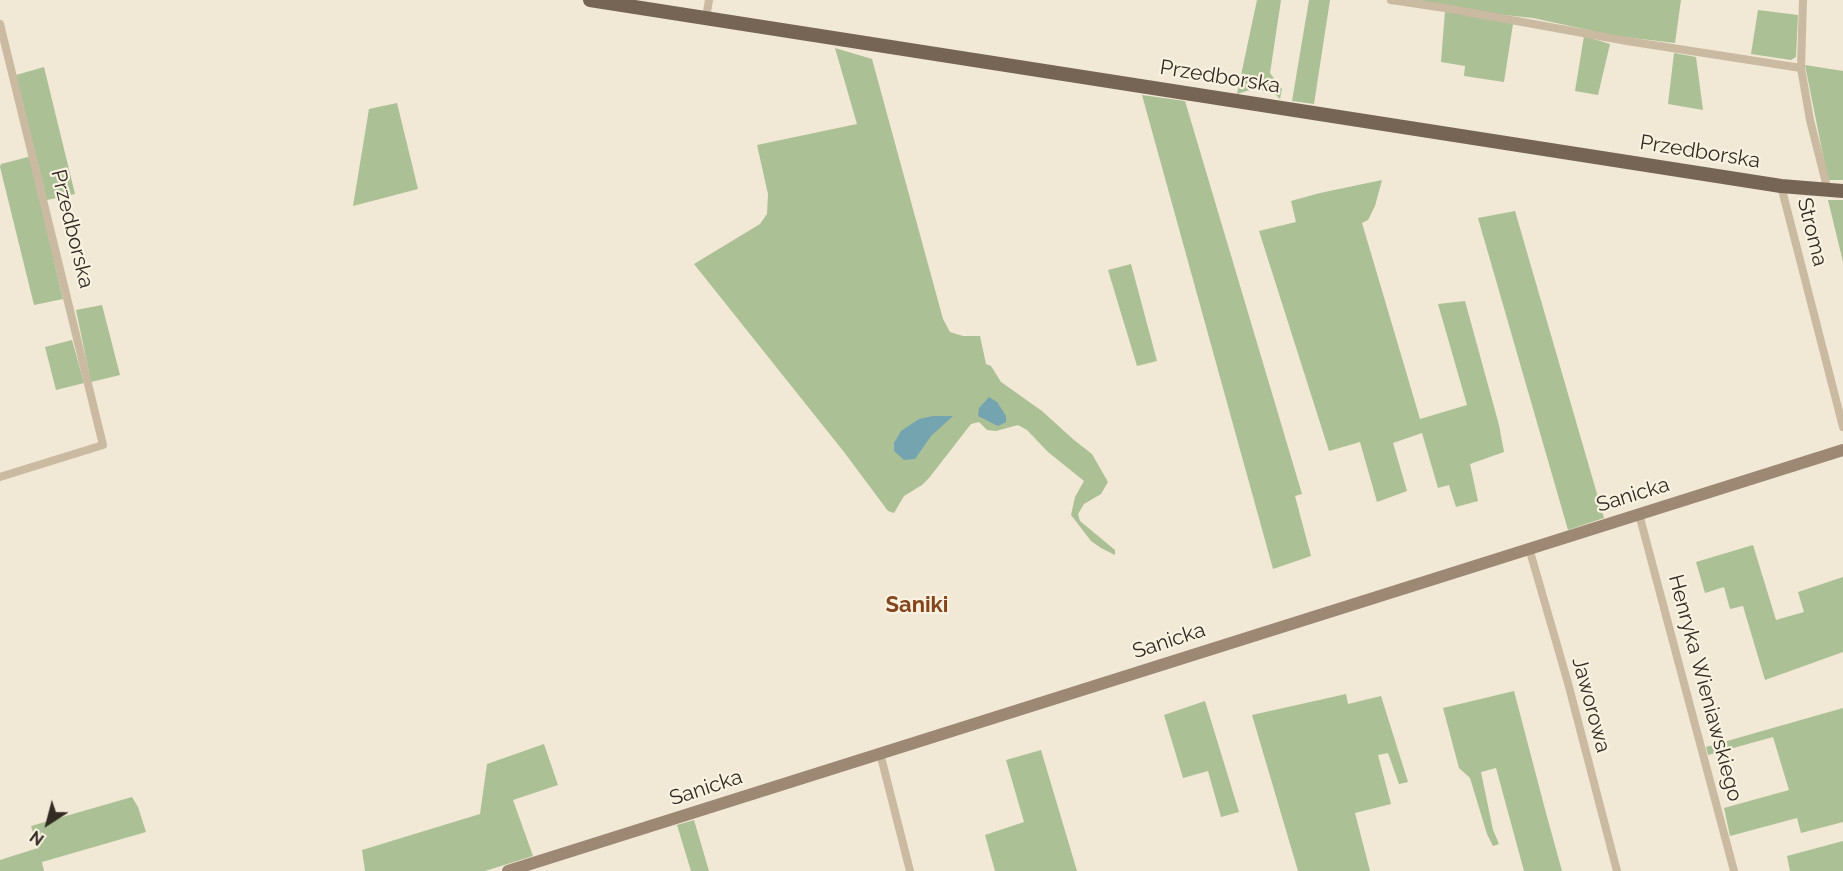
<!DOCTYPE html>
<style>
body{margin:0}
#map{position:relative;width:1843px;height:871px;overflow:hidden;background:#f1e8d5;font-family:Raleway,sans-serif}
canvas{display:block}
.north{position:absolute;left:18px;top:793px;width:60px;height:60px;-webkit-text-stroke:4px #f9f2e1;paint-order:stroke;rotate:216deg;font-size:16px;font-weight:700;line-height:24px;text-align:center;color:#332b24}
.north::after{content:'';display:block;margin:auto;width:21px;height:27px;background:#332b24;clip-path:polygon(50% 0,100% 100%,50% 72%,0 100%)}
</style>
<div id="map">
<canvas width="1843" height="871"></canvas>
<div class="north">N</div>
</div>
<script>
const ctx = document.querySelector('canvas').getContext('2d');
ctx.lineJoin = 'round';
function paint(path, color) {
  ctx.fillStyle = color;
  ctx.fill(path, 'evenodd');
}
function shape(rows) {
  const path = new Path2D();
  for (const r of rows) {
    path.moveTo(r[0], r[1]);
    for (let i = 2; i < r.length; i += 2) path.lineTo(r[i], r[i + 1]);
  }
  return path;
}
function stroke(path, color, width, dash) {
  ctx.strokeStyle = color;
  ctx.lineWidth = width;
  ctx.lineCap = dash ? 'butt' : 'round';
  ctx.setLineDash(dash || []);
  ctx.stroke(path);
}
function label(font, color, halo, rows, align = 'center') {
  ctx.font = font + ' Raleway,sans-serif';
  ctx.lineWidth = 4.5;
  ctx.setLineDash([]);
  ctx.textBaseline = 'middle';
  ctx.strokeStyle = halo;
  ctx.fillStyle = color;
  for (const [text, x, y, turn = 0] of rows) {
    ctx.save();
    ctx.translate(x, y);
    ctx.rotate((+turn || 0) * Math.PI / 180);
    ctx.textAlign = isNaN(turn) ? turn : align;
    if (halo) ctx.strokeText(text, 0, 0);
    ctx.fillText(text, 0, 0);
    ctx.restore();
  }
}
paint(shape([
 [1257,0,1281,0,1270,73,1282,89,1280,99,1273,92,1253,89,1237,94],
 [1309,0,1330,0,1314,104,1292,101],
 [1417,0,1681,0,1675,43,1616,36,1533,18,1494,14],
 [1758,10,1798,15,1796,57,1791,60,1751,54],
 [1445,11,1513,24,1504,82,1464,76,1465,66,1441,62],
 [1584,36,1610,44,1598,95,1575,91],
 [835,48,872,59,943,319,950,332,963,336,980,336,986,364,991,366,1001,382,1042,411,1074,440,1092,454,1108,482,1101,494,1084,504,1078,514,1080,521,1115,550,1115,555,1101,548,1091,541,1071,515,1075,497,1084,481,1048,452,1027,430,1018,425,996,431,987,430,979,422,971,424,929,478,922,485,904,496,894,513,888,511,844,452,694,264,760,224,767,214,768,194,757,145,857,124],
 [1674,53,1696,57,1703,110,1668,104],
 [1805,65,1843,71,1843,180,1828,180],
 [44,67,75,194,47,200,16,75],
 [1142,95,1185,101,1302,494,1295,496,1311,556,1273,569],
 [397,103,418,189,353,206,369,109],
 [28,157,30,158,63,299,34,305,0,167,1,164],
 [1382,180,1375,206,1368,220,1362,223,1420,419,1467,405,1438,304,1465,301,1499,425,1504,452,1470,464,1478,501,1456,507,1449,485,1438,488,1422,433,1393,443,1407,491,1377,502,1360,442,1329,451,1259,231,1296,222,1291,201,1320,193],
 [1828,200,1843,200,1843,262],
 [1515,211,1604,518,1568,530,1478,218],
 [1131,264,1157,361,1137,366,1108,270],
 [102,305,120,375,91,382,76,310],
 [72,340,84,383,56,390,45,347],
 [1753,545,1776,620,1804,612,1798,592,1843,577,1843,652,1765,680,1743,606,1730,609,1724,587,1705,593,1696,562],
 [1514,691,1546,813,1562,871,1524,871,1496,768,1481,772,1493,830,1499,844,1493,846,1487,834,1470,778,1459,768,1443,708],
 [1346,694,1348,704,1381,696,1408,782,1399,784,1388,753,1378,755,1391,804,1355,813,1370,871,1298,871,1252,715],
 [1205,701,1239,812,1221,817,1208,771,1183,778,1164,715],
 [1843,708,1843,822,1801,833,1797,818,1730,836,1724,808,1789,790,1773,737,1708,755,1706,747],
 [544,744,558,785,513,800,533,856,485,871,365,871,362,850,480,814,487,764],
 [1041,750,1077,871,995,871,985,835,1024,822,1006,760],
 [132,797,138,807,146,832,42,862,44,871,0,871,0,860,38,848,31,826],
 [694,820,709,871,691,871,677,825],
 [1843,841,1843,871,1790,871,1787,856]
]), '#abc095');
paint(shape([
 [989,397,997,402,1006,416,1006,422,998,426,978,416,979,408],
 [933,416,953,416,931,436,915,459,904,460,894,451,894,443,901,431,919,419]
]), '#74a4af');
stroke(shape([
 [1391,0,1445,8,1627,41,1801,68],
 [1803,0,1801,68,1810,120,1828,191],
 [706,18,709,0],
 [0,24,103,445,0,477],
 [1781,186,1843,427],
 [1639,514,1734,871],
 [1529,548,1568,683,1617,871],
 [880,753,910,871]
]), '#c9baa1', 8);
stroke(shape([
 [508,871,1843,450]
]), '#9d8873', 12);
stroke(shape([
 [590,0,1781,186,1843,191]
]), '#766555', 14);
label('21px', '#332b24', '#f9f2e1', [
 ["Przedborska",1220,77,9],
 ["Przedborska",1700,152,9],
 ["Przedborska",72,229,76],
 ["Stroma",1812,232,76],
 ["Sanicka",1633,495,-17],
 ["Sanicka",1169,641,-18],
 ["Henryka Wieniawskiego",1705,688,75],
 ["Jaworowa",1591,705,75],
 ["Sanicka",706,788,-18]
]);
label('bold 22px', '#85441b', '#f9f2e1', [
 ["Saniki",917,605]
]);
</script>
